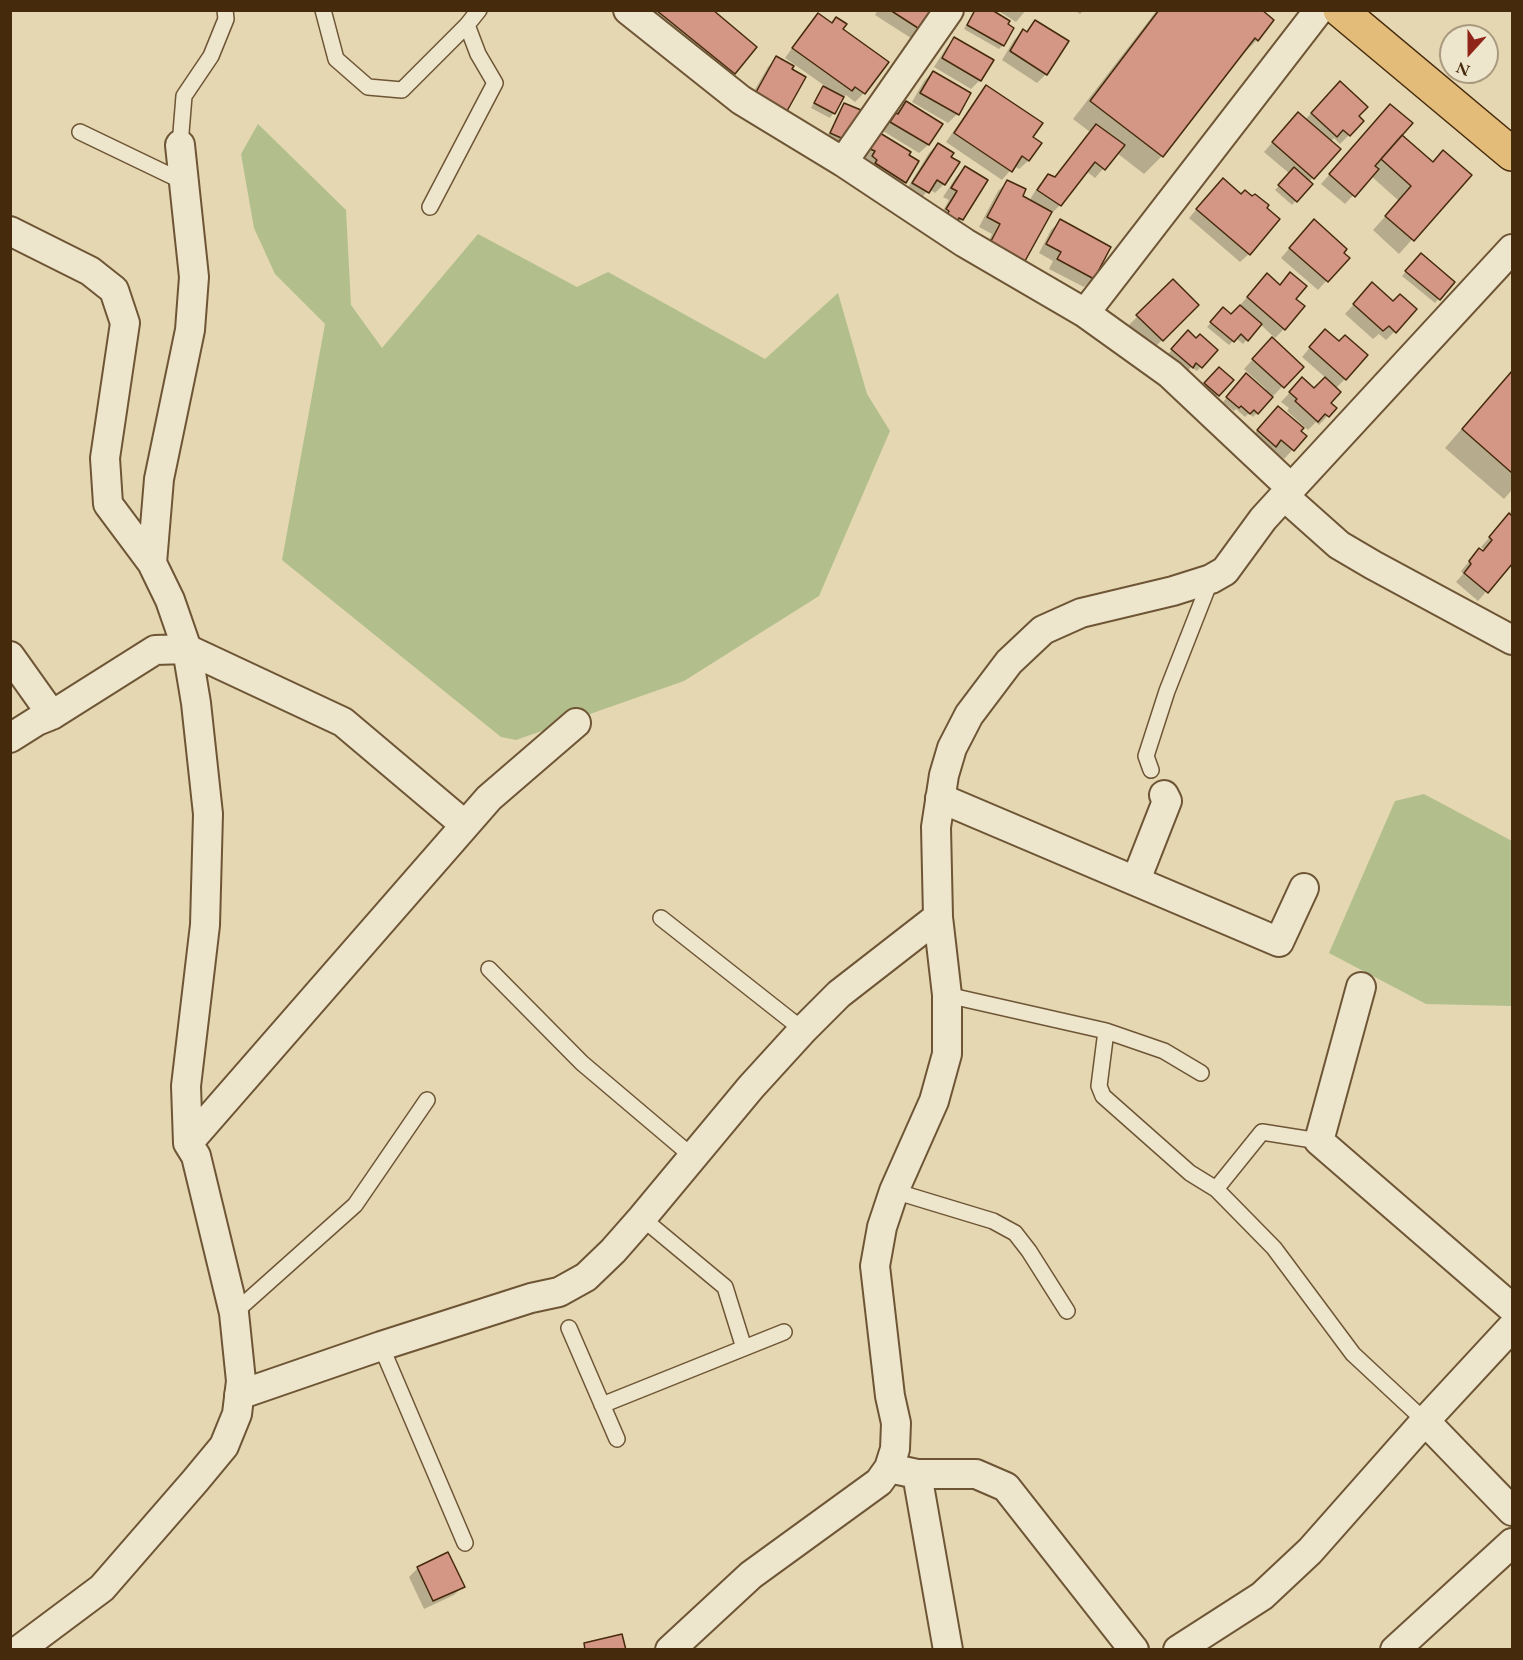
<!DOCTYPE html>
<style>
body{margin:0}
#map{position:relative;width:1523px;height:1660px;overflow:hidden;background:#e4d7b1;font-family:"EB Garamond",serif}
canvas{display:block}
.frame{position:absolute;inset:0;border:12px solid #462a0c;pointer-events:none}
.north{position:absolute;left:1439px;top:24px;width:60px;height:60px;box-sizing:border-box;background:#ede5cc;border:2px solid #aa9a7f;border-radius:50%;rotate:201deg;font-size:16px;font-weight:700;line-height:24px;text-align:center;color:#462a0c}
.north::after{content:'';display:block;margin:auto;width:21px;height:27px;background:#8f2418;clip-path:polygon(50% 0,100% 100%,50% 72%,0 100%)}
</style>
<div id="map">
<canvas width="1523" height="1660"></canvas>
<div class="frame"></div>
<div class="north">N</div>
</div>
<script>
const ctx = document.querySelector('canvas').getContext('2d');
ctx.lineJoin = 'round';
function paint(path, color) {
  ctx.fillStyle = color;
  ctx.fill(path, 'evenodd');
}
function shape(rows) {
  const path = new Path2D();
  for (const r of rows) {
    path.moveTo(r[0], r[1]);
    for (let i = 2; i < r.length; i += 2) path.lineTo(r[i], r[i + 1]);
  }
  return path;
}
function stroke(path, color, width, dash) {
  ctx.strokeStyle = color;
  ctx.lineWidth = width;
  ctx.lineCap = dash ? 'butt' : 'round';
  ctx.setLineDash(dash || []);
  ctx.stroke(path);
}
paint(shape([
 [258,124,346,210,351,305,382,348,478,234,577,287,608,272,765,359,838,293,867,394,890,431,819,596,684,681,516,740,501,737,282,560,325,324,275,274,254,228,241,154],
 [1424,794,1512,841,1512,1006,1426,1004,1329,953,1395,801]
]), '#b2bf8d');
paint(shape([
 [626,10,710,10,755,47,734,73,720,87],
 [878,10,931,10,919,29,911,38,875,15],
 [974,10,989,10,1003,45,999,49,964,29],
 [997,10,1026,10,1016,22],
 [1074,10,1084,10,1080,14],
 [1157,10,1259,10,1257,40,1239,58,1162,156,1144,174,1117,153,1095,178,1086,171,1060,205,1051,214,1050,213,1024,261,1015,269,983,252,992,234,979,227,998,191,1007,182,1021,197,1029,201,1039,185,1048,176,1054,178,1090,132,1073,119],
 [818,15,841,29,864,93,855,102,846,95,830,118,811,108,819,92,825,86,785,58,809,24],
 [1036,22,1046,74,1037,83,1002,60,1014,40,1023,31,1025,33],
 [954,39,980,80,971,89,934,67,946,48],
 [777,58,790,70,804,78,786,111,747,103,768,67],
 [933,72,957,114,948,123,912,102,924,81],
 [987,87,1031,138,1040,144,1028,161,1019,169,1014,166,1002,180,946,142,978,96],
 [1331,91,1357,117,1349,135,1340,144,1334,138,1330,142,1338,149,1309,182,1311,184,1292,205,1275,190,1290,174,1264,152,1289,123,1305,120],
 [906,103,941,125,928,145,919,153,883,131,897,112],
 [844,104,843,144,827,137,840,109],
 [1382,115,1400,135,1432,163,1470,175,1399,254,1373,230,1399,201,1371,176,1345,204,1321,184],
 [880,135,905,182,896,190,864,166,867,161,862,158,871,143],
 [938,144,944,184,935,193,929,189,919,201,905,192,929,153],
 [965,168,962,219,953,228,938,219,949,200,943,197,956,177],
 [1214,189,1249,254,1240,262,1189,218],
 [1060,221,1109,248,1093,278,1084,287,1049,269,1053,261,1039,253,1051,230],
 [1305,230,1347,258,1318,290,1281,258],
 [1417,259,1453,282,1435,303,1402,276],
 [1290,274,1294,299,1284,329,1275,338,1260,324,1243,344,1236,338,1229,345,1207,327,1223,309,1231,316,1258,284,1279,286],
 [1173,281,1197,305,1153,349,1129,325],
 [1364,293,1393,303,1395,331,1386,340,1379,334,1373,339,1345,314],
 [1184,336,1196,339,1216,350,1197,371,1191,367,1188,371,1168,354],
 [1316,340,1339,343,1345,379,1335,389,1329,403,1335,408,1319,425,1316,422,1308,430,1287,411,1289,408,1281,402,1294,388,1314,390,1326,378,1302,357],
 [1263,348,1301,367,1253,417,1249,413,1245,417,1236,409,1234,411,1223,402,1242,379,1264,391,1266,389,1244,369],
 [1219,369,1231,380,1214,399,1201,388],
 [1512,371,1512,490,1504,499,1445,448],
 [1269,417,1299,431,1305,436,1284,459,1272,449,1266,454,1249,440],
 [1512,510,1512,562,1478,601,1456,582,1463,574,1461,571,1471,559,1482,553,1485,550,1481,547,1511,513,1510,512],
 [418,1568,463,1586,454,1595,424,1609,409,1577]
]), '#0003');
const building = shape([
 [656,10,713,10,757,47,735,74,656,10],
 [890,10,933,10,921,30,890,10],
 [975,10,992,10,1010,21,1008,24,1014,28,1004,46,967,25,975,10],
 [1159,10,1262,10,1274,20,1258,41,1255,38,1163,157,1090,101,1159,10],
 [818,13,832,23,836,17,847,24,843,29,889,62,865,94,855,87,852,91,792,48,818,13],
 [1035,20,1069,41,1047,75,1010,51,1023,29,1027,32,1035,20],
 [954,37,994,60,981,81,942,58,954,37],
 [776,56,794,66,792,69,806,77,787,111,755,94,776,56],
 [933,71,971,93,959,115,920,93,933,71],
 [1340,81,1368,107,1359,116,1364,121,1350,136,1343,130,1337,137,1311,113,1340,81],
 [986,85,1043,123,1033,137,1042,143,1029,161,1022,156,1012,172,954,133,986,85],
 [823,86,844,97,835,114,814,103,823,86],
 [906,101,943,124,929,145,890,122,896,113,898,114,906,101],
 [844,103,861,110,848,141,830,133,844,103],
 [1390,104,1413,123,1375,166,1379,169,1355,197,1329,174,1390,104],
 [1298,112,1341,149,1314,179,1272,142,1298,112],
 [1096,124,1125,145,1105,170,1095,162,1061,206,1037,190,1048,174,1055,177,1096,124],
 [880,133,911,152,909,155,919,161,906,183,875,163,877,160,872,156,875,151,870,149,880,133],
 [1402,135,1433,162,1443,150,1472,175,1414,241,1385,216,1411,186,1381,159,1402,135],
 [938,143,954,153,951,157,960,162,945,185,937,180,929,193,912,183,938,143],
 [965,166,988,180,963,220,959,218,957,221,947,215,949,211,946,209,957,191,951,188,965,166],
 [1294,167,1313,184,1297,202,1278,185,1294,167],
 [1223,178,1241,194,1245,190,1252,196,1255,194,1269,205,1267,208,1280,219,1250,255,1196,209,1223,178],
 [1007,180,1026,189,1023,196,1052,212,1025,261,990,243,1000,224,987,217,1007,180],
 [1060,219,1111,247,1094,279,1057,259,1061,252,1046,244,1060,219],
 [1314,219,1347,249,1344,253,1350,258,1328,282,1289,248,1314,219],
 [1421,253,1455,282,1440,300,1405,271,1421,253],
 [1290,272,1307,286,1296,299,1305,306,1285,330,1247,297,1267,273,1280,285,1290,272],
 [1173,279,1199,305,1163,341,1136,315,1173,279],
 [1372,282,1393,301,1400,294,1417,309,1396,333,1389,326,1383,331,1353,304,1372,282],
 [1240,305,1262,324,1248,341,1241,334,1234,342,1210,322,1223,307,1231,314,1240,305],
 [1325,329,1339,341,1345,335,1368,355,1346,380,1309,347,1325,329],
 [1188,330,1196,338,1200,334,1218,350,1202,368,1196,363,1193,368,1171,349,1188,330],
 [1272,337,1304,367,1284,388,1252,359,1272,337],
 [1219,367,1234,380,1219,396,1204,383,1219,367],
 [1512,371,1512,473,1462,429,1512,371],
 [1246,373,1273,397,1258,414,1254,410,1250,414,1241,406,1239,408,1226,397,1246,373],
 [1302,377,1314,388,1325,377,1341,392,1331,403,1337,408,1329,417,1325,414,1318,422,1295,401,1297,399,1289,392,1302,377],
 [1278,406,1304,428,1301,431,1307,436,1294,451,1281,440,1276,447,1257,430,1278,406],
 [1509,513,1512,516,1512,564,1488,593,1464,573,1471,564,1469,561,1479,548,1483,551,1492,540,1489,537,1509,513],
 [448,1552,465,1587,433,1601,417,1567,448,1552],
 [622,1634,626,1650,585,1650,584,1643,622,1634]
]);
paint(building, '#d49685');
stroke(building, '#462a0c', 1.5);
const service = shape([
 [323,10,336,59,368,87,402,90,467,25],
 [80,132,184,182],
 [180,145,184,96,211,56,226,19,225,10],
 [430,207,495,83,478,54,467,25,479,10],
 [1151,770,1146,756,1167,691,1211,579],
 [661,918,803,1030],
 [489,969,582,1063,693,1157],
 [947,995,1106,1031,1099,1086,1103,1096,1190,1173,1216,1189,1274,1248,1353,1354,1425,1421],
 [1106,1031,1164,1051,1201,1073],
 [1216,1189,1262,1132,1319,1141],
 [894,1191,993,1221,1015,1233,1029,1251,1067,1311],
 [642,1218,725,1287,744,1348],
 [234,1313,355,1205,427,1100],
 [569,1328,617,1439],
 [381,1346,465,1543],
 [602,1405,784,1332]
]);
const minor = shape([
 [628,10,741,100,843,162,965,243,1085,313,1170,374,1291,488],
 [843,162,949,10],
 [10,231,90,271,114,290,125,323,105,458,108,504,152,563],
 [1085,313,1319,10],
 [1284,496,1339,545,1373,565,1512,640],
 [10,656,52,715],
 [10,738,37,721,52,715,155,650,187,649,343,722,465,825],
 [940,798,1279,942,1304,888],
 [1136,880,1167,801,1164,795],
 [1361,987,1319,1141,1512,1308],
 [188,1143,489,798,576,723],
 [239,1395,381,1346,531,1298,559,1292,586,1277,613,1251,642,1218,751,1087,803,1030,839,994,938,917],
 [1425,1421,1512,1511],
 [889,1468,917,1474,976,1474,1006,1487,1134,1650],
 [917,1474,948,1650],
 [19,1650,102,1588,195,1481,224,1446,237,1414,241,1381,234,1313,196,1156,188,1143,186,1086,205,925,208,814,196,703,187,649,170,600,152,563,159,479,190,330,194,277,180,145],
 [670,1650,751,1575,879,1482,889,1468,895,1449,896,1423,890,1396,875,1266,882,1227,894,1191,934,1101,947,1054,947,995,938,917,936,827,944,775,952,748,969,715,1009,662,1043,630,1081,613,1173,591,1211,579,1225,571,1263,519,1284,496,1512,249],
 [1178,1650,1262,1596,1310,1551,1425,1421,1512,1327],
 [1395,1650,1512,1543]
]);
const primary = shape([
 [1340,10,1512,154]
]);
stroke(service, '#6e5535', 18);
stroke(minor, '#6e5535', 32);
stroke(primary, '#462a0c', 36);
stroke(service, '#ede5cc', 15);
stroke(minor, '#ede5cc', 28);
stroke(primary, '#e2bc78', 33);
</script>
